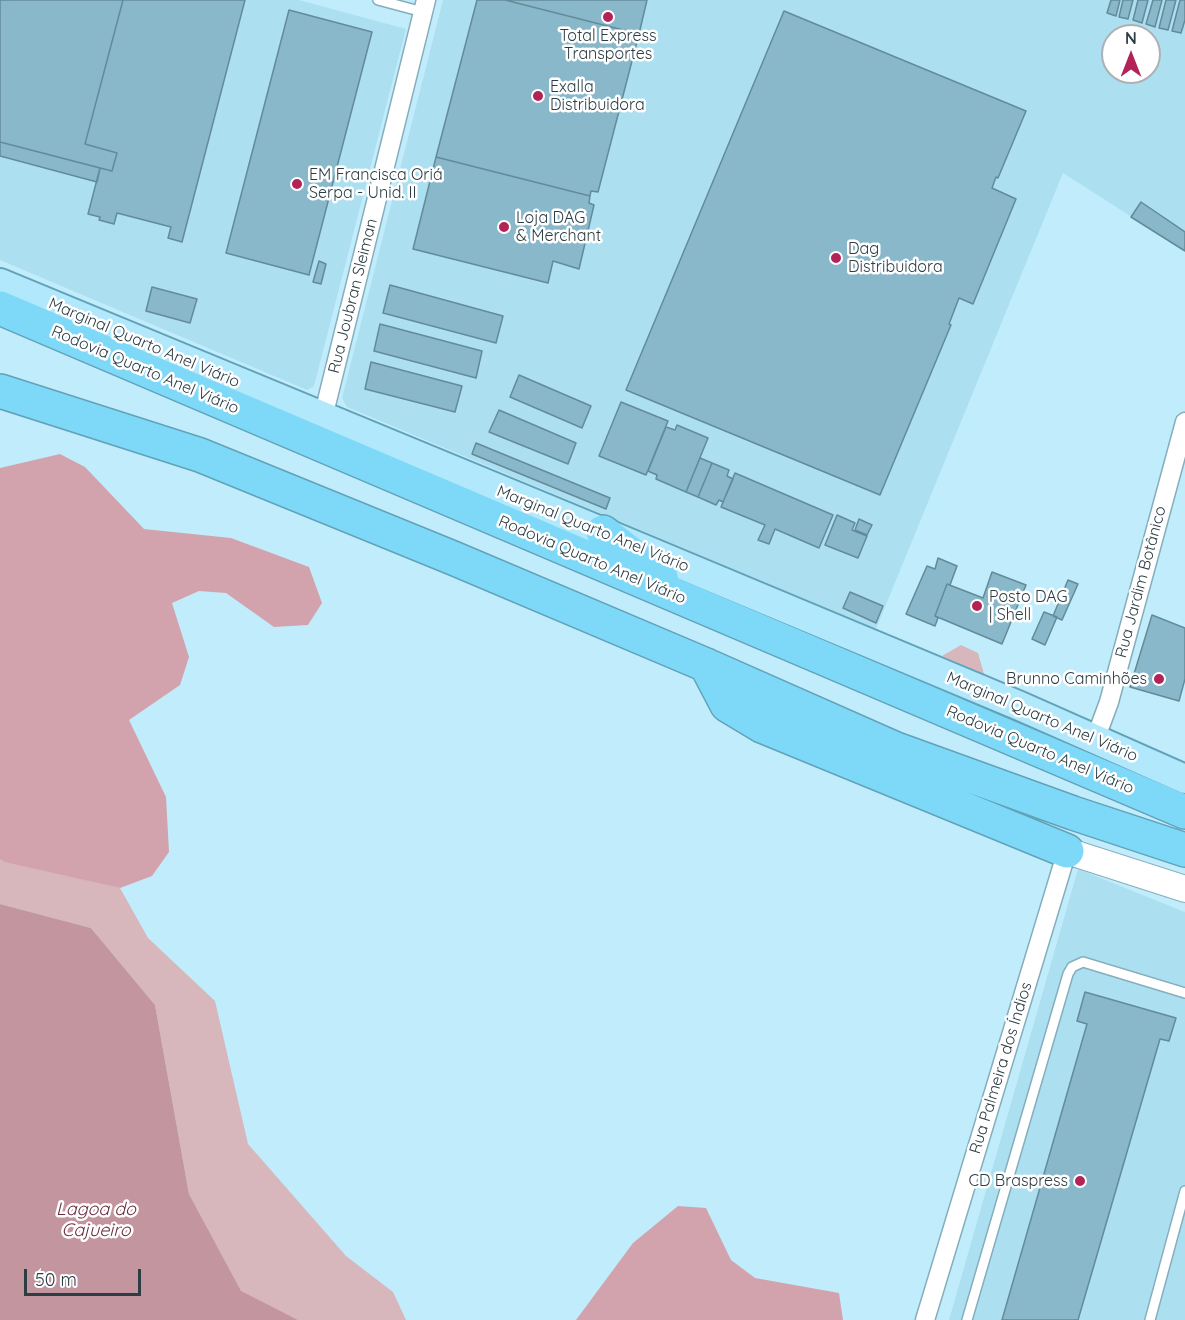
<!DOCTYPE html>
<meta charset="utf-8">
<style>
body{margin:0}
#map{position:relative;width:1185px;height:1320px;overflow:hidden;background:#c1ecfc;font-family:Quicksand,sans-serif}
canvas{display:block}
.north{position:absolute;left:1101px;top:24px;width:60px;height:60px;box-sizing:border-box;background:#fff;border:2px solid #abb1b4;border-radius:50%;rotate:0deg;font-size:16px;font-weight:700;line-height:24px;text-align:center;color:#2c3d43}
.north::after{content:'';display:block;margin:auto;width:21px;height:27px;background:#b22358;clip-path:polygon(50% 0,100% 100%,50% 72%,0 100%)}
.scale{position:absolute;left:24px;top:1269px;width:117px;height:27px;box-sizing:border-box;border:3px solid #2c3d43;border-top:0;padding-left:8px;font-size:18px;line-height:21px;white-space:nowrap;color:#2c3d43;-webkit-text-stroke:4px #fff;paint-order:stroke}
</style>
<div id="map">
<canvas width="1185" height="1320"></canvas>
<div class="north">N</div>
<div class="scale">50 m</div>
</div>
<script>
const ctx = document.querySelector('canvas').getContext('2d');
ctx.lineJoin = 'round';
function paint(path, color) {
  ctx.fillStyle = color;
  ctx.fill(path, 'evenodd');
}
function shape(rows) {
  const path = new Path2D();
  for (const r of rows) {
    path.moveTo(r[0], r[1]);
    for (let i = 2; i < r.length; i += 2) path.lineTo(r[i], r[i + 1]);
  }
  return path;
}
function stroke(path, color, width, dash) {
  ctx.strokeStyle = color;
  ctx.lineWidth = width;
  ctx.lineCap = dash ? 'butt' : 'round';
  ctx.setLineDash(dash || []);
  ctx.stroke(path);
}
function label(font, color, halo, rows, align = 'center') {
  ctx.font = font + ' Quicksand,sans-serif';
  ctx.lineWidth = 5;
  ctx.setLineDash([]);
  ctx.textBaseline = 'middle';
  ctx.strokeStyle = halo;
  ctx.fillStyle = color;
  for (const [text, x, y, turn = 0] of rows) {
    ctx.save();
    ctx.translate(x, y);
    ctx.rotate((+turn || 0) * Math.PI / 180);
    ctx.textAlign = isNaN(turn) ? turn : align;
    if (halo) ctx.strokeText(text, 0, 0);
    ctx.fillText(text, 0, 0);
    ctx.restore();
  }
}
paint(shape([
 [0,0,299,0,406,29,314,386,307,390,0,260],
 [443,0,1185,0,1185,251,1063,173,876,629,347,407,342,398],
 [1113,36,1149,36,1149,72,1113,72],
 [1078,869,1185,912,1185,1320,949,1320]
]), '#ace0f1');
paint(shape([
 [961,645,978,653,984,674,942,656],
 [0,859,120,888,148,938,215,1001,248,1144,346,1256,393,1292,406,1320,298,1320,241,1292,189,1194,155,1005,91,928,0,904]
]), '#d7b6bc');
paint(shape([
 [60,454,85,467,144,529,231,538,309,567,322,603,308,625,274,627,226,593,199,591,172,603,189,657,180,685,129,720,166,797,169,852,152,876,120,888,5,862,0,859,0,468],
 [678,1206,706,1208,731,1260,755,1278,839,1293,843,1320,576,1320,633,1243]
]), '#d2a3ad');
paint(shape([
 [0,904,91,928,155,1005,189,1194,241,1291,298,1320,0,1320]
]), '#c3959f');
const building = shape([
 [0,0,123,0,85,144,117,153,112,171,0,142,0,0],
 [123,0,245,0,182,242,168,238,171,227,117,213,114,224,99,220,100,217,88,214,100,168,112,171,117,153,85,144,123,0],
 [477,0,505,0,639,34,598,192,591,191,590,196,436,157,477,0],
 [505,0,647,0,639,34,505,0],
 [1111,0,1120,0,1116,16,1107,13,1111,0],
 [1123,0,1133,0,1128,19,1119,17,1123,0],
 [1138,0,1148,0,1142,23,1133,20,1138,0],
 [1153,0,1162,0,1155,27,1146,24,1153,0],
 [1166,0,1176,0,1168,30,1159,28,1166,0],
 [1180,0,1185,0,1185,20,1181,33,1172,31,1180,0],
 [289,10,372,32,309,275,226,253,289,10],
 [784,11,1026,111,998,178,996,177,992,188,1016,199,973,304,959,298,949,324,951,325,880,495,626,390,784,11],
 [0,142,100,168,97,182,0,156,0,142],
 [436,157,590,196,589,203,594,205,579,269,553,261,548,283,413,249,436,157],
 [1141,202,1185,232,1185,251,1131,217,1141,202],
 [319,261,326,264,321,284,313,282,319,261],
 [390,285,503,316,496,343,383,313,390,285],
 [152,287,197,299,190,323,146,311,152,287],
 [380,324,482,351,476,378,374,351,380,324],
 [371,362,462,386,455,412,365,389,371,362],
 [519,375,591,406,582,428,510,397,519,375],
 [621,402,668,421,646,475,599,456,621,402],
 [499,410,576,443,568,464,489,432,499,410],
 [677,425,708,438,686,492,656,479,657,475,648,471,666,427,675,430,677,425],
 [476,443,610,498,606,509,472,454,476,443],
 [700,458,712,463,698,497,686,492,700,458],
 [712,463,729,470,727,476,733,479,723,502,719,500,716,505,698,497,712,463],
 [735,473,833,515,819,548,775,529,769,544,758,540,765,525,721,507,735,473],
 [837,515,855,523,852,530,867,536,858,558,825,545,837,515],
 [859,519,872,525,867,535,855,530,859,519],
 [938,558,957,566,950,585,947,584,935,616,938,618,935,626,906,614,927,566,935,569,938,558],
 [992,572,1026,585,1002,644,935,616,947,584,983,598,992,572],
 [1068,580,1078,584,1062,620,1053,616,1068,580],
 [850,592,883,606,876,623,843,608,850,592],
 [1044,612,1057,617,1045,645,1032,639,1044,612],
 [1152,615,1185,628,1185,679,1179,701,1130,687,1152,615],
 [1085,992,1176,1018,1169,1041,1160,1039,1078,1320,1002,1320,1087,1024,1077,1021,1085,992]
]);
paint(building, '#88b8ca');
stroke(building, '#638b99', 1.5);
const lane = shape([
 [378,0,423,12],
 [967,1320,1068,974,1072,967,1083,962,1185,993],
 [1150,1320,1185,1191]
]);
const street = shape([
 [323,417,426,0],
 [1095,740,1109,702,1185,422],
 [925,1320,1067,851]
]);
const secondary = shape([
 [1067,851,1185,889]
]);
const primary = shape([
 [0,283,603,532,1020,706,1185,779]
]);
const highway = shape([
 [0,308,1185,812],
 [0,391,200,455,453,558,706,665,896,749,1073,813,1185,850],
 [603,532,661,577],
 [706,665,727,705,762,726,1067,851]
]);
stroke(lane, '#85aebd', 12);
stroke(street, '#85aebd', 21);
stroke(secondary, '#85aebd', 28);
stroke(primary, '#61a2b9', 32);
stroke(highway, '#61a2b9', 36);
stroke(lane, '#fff', 9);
stroke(street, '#fff', 18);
stroke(secondary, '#fff', 26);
stroke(primary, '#b2e8fb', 28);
stroke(highway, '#7ed9f8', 33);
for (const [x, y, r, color] of [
 [608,17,6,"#b22358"],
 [538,96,6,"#b22358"],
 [297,184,6,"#b22358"],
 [504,227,6,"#b22358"],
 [836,258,6,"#b22358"],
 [977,606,6,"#b22358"],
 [1159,679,6,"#b22358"],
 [1080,1181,6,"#b22358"]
]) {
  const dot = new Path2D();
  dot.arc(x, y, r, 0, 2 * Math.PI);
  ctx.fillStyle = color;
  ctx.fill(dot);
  stroke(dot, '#fff', 2);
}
label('16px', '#2c3d43', '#fff', [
 ["Total Express",608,36,"center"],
 ["Transportes",608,54,"center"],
 ["Exalla",550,87],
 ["Distribuidora",550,105],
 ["EM Francisca Oriá",309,175],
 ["Serpa - Unid. II",309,193],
 ["Loja DAG",516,218],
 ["& Merchant",516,236],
 ["Dag",848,249],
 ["Distribuidora",848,267],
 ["Posto DAG",989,597],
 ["| Shell",989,615],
 ["Brunno Caminhões",1147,679,"right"],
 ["CD Braspress",1068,1181,"right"]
], 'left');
label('16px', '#2c3d43', '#fff', [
 ["Rua Joubran Sleiman",353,296,-76],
 ["Marginal Quarto Anel Viário",144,343,23],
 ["Rodovia Quarto Anel Viário",145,370,23],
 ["Marginal Quarto Anel Viário",593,529,22],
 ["Rodovia Quarto Anel Viário",592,560,23],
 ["Rua Jardim Botânico",1141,582,-75],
 ["Marginal Quarto Anel Viário",1042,717,23],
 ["Rodovia Quarto Anel Viário",1040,750,23],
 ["Rua Palmeira dos Índios",1001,1068,-73]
]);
label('italic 18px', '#692d3e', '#fff', [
 ["Lagoa do",96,1210],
 ["Cajueiro",96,1231]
]);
</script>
